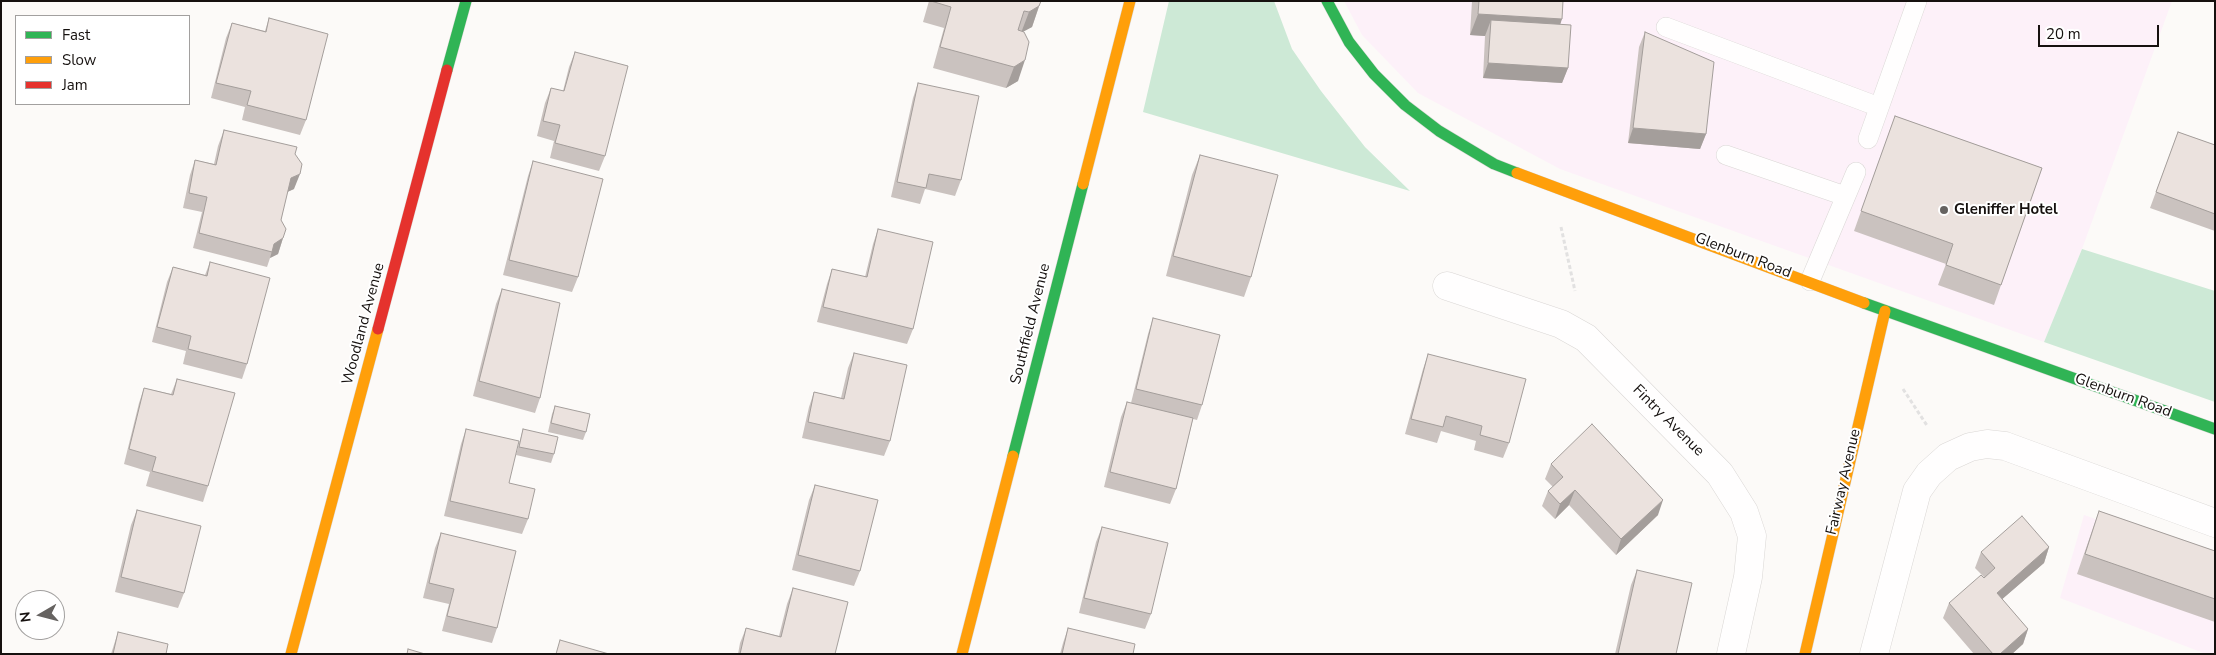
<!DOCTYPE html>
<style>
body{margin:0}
#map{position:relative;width:2216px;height:655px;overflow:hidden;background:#fcfaf8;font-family:"Nunito Sans",sans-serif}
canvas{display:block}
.frame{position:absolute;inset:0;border:2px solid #16110f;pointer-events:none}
.legend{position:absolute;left:15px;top:15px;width:175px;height:90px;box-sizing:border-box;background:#fff;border:1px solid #a2a09f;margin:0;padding:6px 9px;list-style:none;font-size:15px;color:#16110f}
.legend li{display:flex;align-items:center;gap:10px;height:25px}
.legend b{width:25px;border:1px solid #a2a09f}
.north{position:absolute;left:15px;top:590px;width:50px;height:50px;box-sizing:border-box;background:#fff;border:1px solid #a2a09f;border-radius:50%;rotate:262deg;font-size:14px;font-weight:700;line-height:20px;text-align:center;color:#16110f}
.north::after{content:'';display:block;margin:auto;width:18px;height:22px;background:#666361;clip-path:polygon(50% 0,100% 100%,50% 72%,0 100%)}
.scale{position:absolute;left:2038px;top:25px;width:121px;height:22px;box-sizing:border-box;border:2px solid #16110f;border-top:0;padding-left:6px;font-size:15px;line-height:18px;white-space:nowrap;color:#16110f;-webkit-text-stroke:4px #fff;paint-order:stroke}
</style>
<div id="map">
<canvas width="2216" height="655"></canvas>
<div class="frame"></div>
<ul class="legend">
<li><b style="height:6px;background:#30b455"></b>Fast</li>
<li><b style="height:6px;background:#ff9f0a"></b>Slow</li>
<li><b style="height:6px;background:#e5322d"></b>Jam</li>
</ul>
<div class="north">N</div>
<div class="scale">20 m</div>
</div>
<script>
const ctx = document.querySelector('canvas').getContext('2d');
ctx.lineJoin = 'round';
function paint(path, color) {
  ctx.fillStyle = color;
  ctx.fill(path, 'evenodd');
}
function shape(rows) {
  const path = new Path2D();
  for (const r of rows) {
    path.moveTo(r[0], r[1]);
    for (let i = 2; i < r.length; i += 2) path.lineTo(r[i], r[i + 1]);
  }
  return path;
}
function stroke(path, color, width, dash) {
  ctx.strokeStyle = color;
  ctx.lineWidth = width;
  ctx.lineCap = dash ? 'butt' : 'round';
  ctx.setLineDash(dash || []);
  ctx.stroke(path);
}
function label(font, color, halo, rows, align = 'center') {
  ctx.font = font + ' "Nunito Sans",sans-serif';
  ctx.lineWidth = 4;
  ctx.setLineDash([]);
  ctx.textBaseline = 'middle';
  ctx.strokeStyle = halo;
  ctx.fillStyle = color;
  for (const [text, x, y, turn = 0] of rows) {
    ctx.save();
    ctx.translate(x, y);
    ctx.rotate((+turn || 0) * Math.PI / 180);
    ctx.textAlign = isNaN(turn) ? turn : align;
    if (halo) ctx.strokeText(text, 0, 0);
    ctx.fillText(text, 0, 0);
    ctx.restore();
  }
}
paint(shape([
 [1344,1,2172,1,2082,249,2044,342,1560,169,1418,93,1362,35],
 [2084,515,2215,560,2215,654,2206,654,2060,598]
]), '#fdf1f9');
paint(shape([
 [1169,1,1274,1,1292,49,1321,91,1365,147,1410,191,1143,112],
 [2082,249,2215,291,2215,402,2044,342]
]), '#cde9d6');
const lane = shape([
 [1666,27,1879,107],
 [1868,139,1917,1],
 [1726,155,1845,196],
 [1810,281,1856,172]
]);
const street = shape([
 [1447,286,1561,324,1586,338,1720,474,1744,512,1752,536,1748,577,1731,654],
 [1874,654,1917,491,1929,474,1948,457,1970,447,1987,444,2005,446,2215,523]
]);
const fast = shape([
 [1327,1,1349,42,1374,74,1405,105,1439,131,1494,164,1517,173],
 [447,70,466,1],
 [1864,303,2215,429],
 [1013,456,1083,184]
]);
const slow = shape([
 [1517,173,1864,303],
 [1083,184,1130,1],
 [291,654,378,329],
 [962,654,1013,456],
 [1805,654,1885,311]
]);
const jam = shape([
 [378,329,447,70]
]);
stroke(lane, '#dad7d5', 20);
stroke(street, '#dad7d5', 29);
stroke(fast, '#dad7d5', 12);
stroke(slow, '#dad7d5', 12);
stroke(jam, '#dad7d5', 12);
stroke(shape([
 [1561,227,1575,291],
 [1903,389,1928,427]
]), '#e2e1e1', 3, [4, 2.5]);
stroke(lane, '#fffefe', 19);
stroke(street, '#fffefe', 28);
stroke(fast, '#30b455', 11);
stroke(slow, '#ff9f0a', 11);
stroke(jam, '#e5322d', 11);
paint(shape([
 [929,1,1041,1,1032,27,1023,31,1018,81,1006,88,933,68,944,28,923,22],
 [1472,1,1563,1,1560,25,1568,68,1562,83,1483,78,1485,36,1470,35],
 [269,18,306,120,300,135,242,120,245,107,211,98,226,38,232,23,265,31],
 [1645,32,1706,134,1700,149,1628,143,1639,47],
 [575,52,605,156,599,171,550,158,554,141,537,136,545,103,551,88,563,91,569,67],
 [918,83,961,180,955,196,925,189,920,204,891,197,913,98],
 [1895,116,2042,168,1994,305,1938,285,1946,264,1854,231],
 [224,130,295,154,294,189,287,192,281,220,283,238,278,254,270,258,267,267,193,248,202,212,183,208,190,175,195,160,214,164,218,146],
 [2178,132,2215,145,2215,231,2150,208],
 [1200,155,1251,277,1244,297,1166,276,1192,175],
 [533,161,578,277,572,292,503,275,528,176],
 [878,229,913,329,907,344,817,322,827,284,832,269,865,277,873,244],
 [210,262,247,364,242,379,183,364,186,351,152,342,167,282,173,267,205,275],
 [502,289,540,398,535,413,473,396,496,304],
 [1153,318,1202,405,1197,420,1193,419,1176,489,1170,504,1104,487,1121,417,1127,402,1131,403,1148,334],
 [854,353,890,441,884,456,802,438,809,407,814,392,841,398,848,368],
 [1428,354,1509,443,1503,458,1474,450,1476,441,1441,431,1437,443,1405,434,1423,369],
 [177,379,208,486,203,502,146,486,150,472,124,464,139,403,144,388,171,394],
 [555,406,586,432,583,440,548,432,552,414],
 [466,429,509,483,528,519,522,534,444,516,461,444],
 [523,429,554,454,551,463,516,455],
 [1551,464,1658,515,1616,555,1569,505,1555,519,1542,506,1548,491,1553,487,1545,479],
 [815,485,860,571,854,586,792,570,809,500],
 [137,510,184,593,178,608,115,592,131,525],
 [2099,511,2215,551,2215,622,2077,574],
 [1102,527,1151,614,1145,629,1079,613,1096,542],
 [441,533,497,628,492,643,442,631,449,604,423,598,435,548],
 [2049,547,2044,563,2002,599,2028,629,2023,644,2012,654,1974,654,1943,618,1949,603,1984,577,1975,568,1981,552],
 [1637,570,1676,654,1615,654,1631,585],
 [793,588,835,654,738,654,740,643,746,628,779,636,787,604],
 [1068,628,1133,654,1060,654,1063,643],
 [118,632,166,654,111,654]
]), '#cac2bf');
paint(shape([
 [1039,6,1032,27,1021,33,1029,12],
 [1478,14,1562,19,1555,40,1491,20,1485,36,1470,35],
 [1025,60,1018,81,1006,88,1014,67],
 [1488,63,1568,68,1562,83,1483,78],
 [1633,128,1706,134,1700,149,1628,143],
 [300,174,294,189,285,193,291,178],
 [283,238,278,254,270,258,274,244],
 [1575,490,1569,505,1555,519,1560,504],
 [1663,500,1658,515,1616,555,1621,539],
 [2049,547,2044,563,1992,608,1997,593],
 [2028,629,2023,644,2012,654,2000,654]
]), '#a49e9b');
const building = shape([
 [931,1,1041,1,1039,6,1029,12,1024,11,1018,30,1024,32,1029,42,1025,60,1014,67,940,47,951,7,931,1],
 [1479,1,1563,1,1562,19,1478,14,1479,1],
 [269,18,328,34,306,120,247,105,251,91,216,83,232,23,266,32,269,18],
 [1491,20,1571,25,1568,68,1488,63,1491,20],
 [1645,32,1714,62,1706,134,1633,128,1645,32],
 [575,52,628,66,605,156,555,143,560,125,543,121,551,88,564,91,575,52],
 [918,83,979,96,961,180,929,174,926,188,897,182,918,83],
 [1895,116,2042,168,2001,285,1946,265,1953,244,1861,211,1895,116],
 [224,130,297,147,295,154,302,164,300,174,291,178,281,220,286,229,283,238,274,244,272,252,199,233,207,197,189,193,195,160,216,165,224,130],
 [2178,132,2215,145,2215,214,2156,192,2178,132],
 [1200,155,1278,175,1251,277,1173,256,1200,155],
 [533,161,603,179,578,277,509,260,533,161],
 [878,229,933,242,913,329,823,307,832,269,867,277,878,229],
 [210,262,270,278,247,364,188,349,191,336,157,327,173,267,207,276,210,262],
 [502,289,560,303,540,398,479,381,502,289],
 [1153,318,1220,335,1202,405,1136,389,1153,318],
 [854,353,907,365,890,441,808,422,814,392,844,399,854,353],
 [1428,354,1526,379,1509,443,1480,435,1482,426,1446,416,1443,427,1411,419,1428,354],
 [177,379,235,393,208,486,152,471,156,457,129,449,144,388,173,395,177,379],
 [1127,402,1193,418,1176,489,1110,472,1127,402],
 [555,406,590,414,586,432,551,423,555,406],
 [1592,424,1663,500,1621,539,1575,490,1560,504,1548,491,1563,477,1551,464,1592,424],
 [466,429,519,441,509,483,535,489,528,519,450,501,466,429],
 [523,429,558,437,554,454,519,447,523,429],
 [815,485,878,500,860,571,798,555,815,485],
 [137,510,201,526,184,593,121,577,137,510],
 [2099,511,2215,551,2215,599,2085,554,2099,511],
 [2022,516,2049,547,1997,593,2028,629,2000,654,1993,654,1949,603,1981,575,1984,578,1995,568,1981,552,2022,516],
 [1102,527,1168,543,1151,614,1084,598,1102,527],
 [441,533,516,551,497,628,447,616,454,589,429,583,441,533],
 [1637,570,1692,583,1676,654,1618,654,1637,570],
 [793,588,848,602,835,654,740,654,746,628,781,637,793,588],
 [1068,628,1135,644,1133,654,1062,654,1068,628],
 [118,632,168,644,166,654,113,654,118,632],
 [560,640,609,654,556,654,560,640],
 [408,649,425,654,407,654,408,649]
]);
paint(building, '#ebe2de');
stroke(building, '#a49e9b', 1);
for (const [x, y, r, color] of [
 [1944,210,5,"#666361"]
]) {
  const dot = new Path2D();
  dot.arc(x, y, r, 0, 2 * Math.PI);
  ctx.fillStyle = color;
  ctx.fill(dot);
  stroke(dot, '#fff', 2);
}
label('bold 15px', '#16110f', '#fff', [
 ["Gleniffer Hotel",1954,210]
], 'left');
label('15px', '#16110f', '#fff', [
 ["Glenburn Road",1743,256,21],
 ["Woodland Avenue",364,324,-75],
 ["Southfield Avenue",1031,324,-76],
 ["Glenburn Road",2123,396,20],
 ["Fintry Avenue",1668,421,45],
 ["Fairway Avenue",1844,482,-77]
]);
</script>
